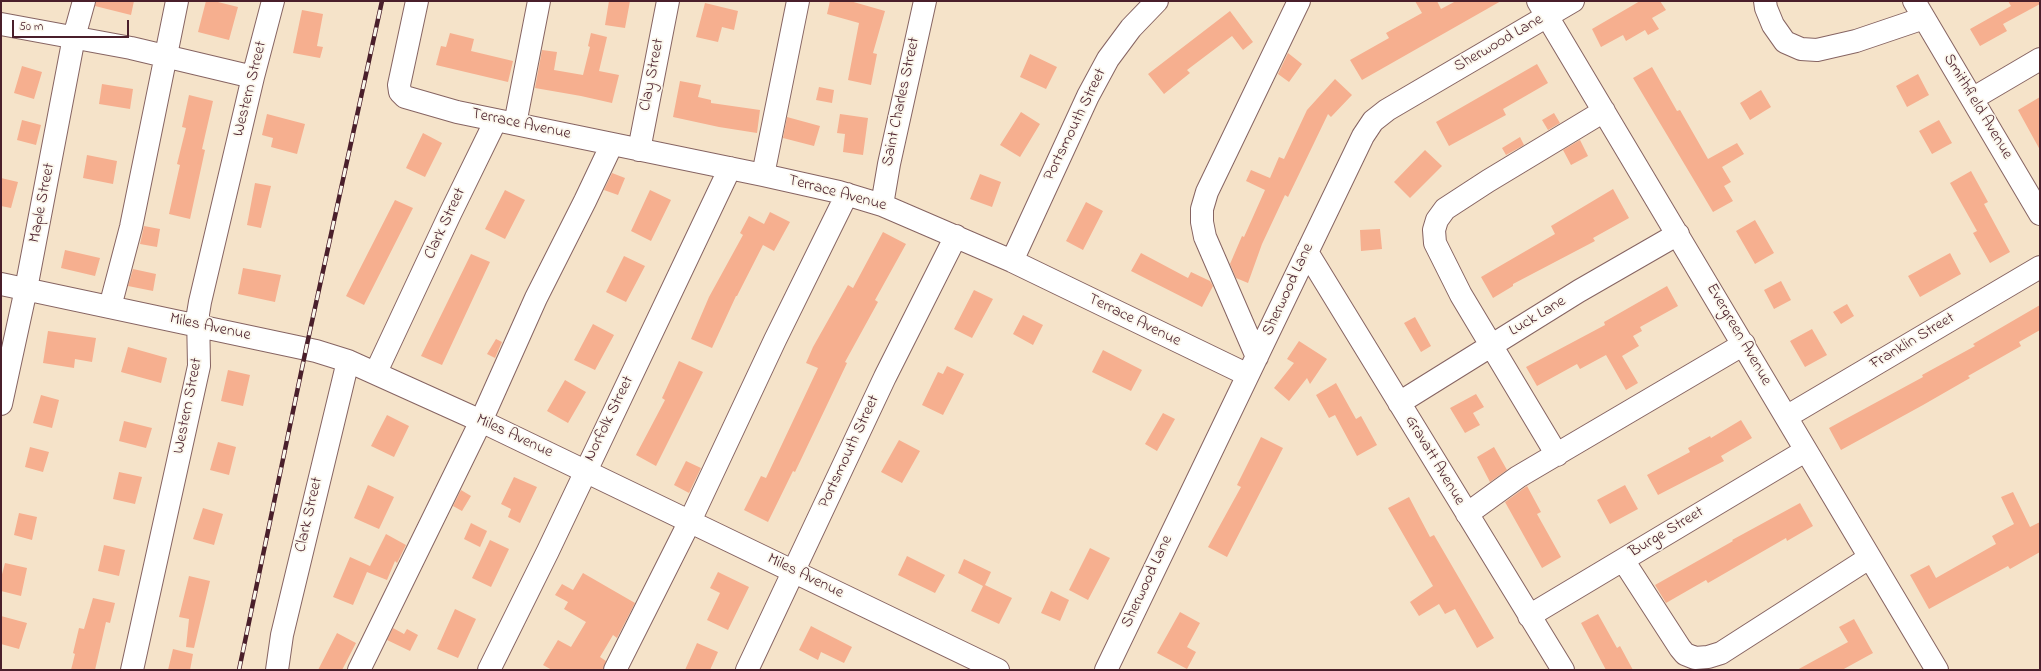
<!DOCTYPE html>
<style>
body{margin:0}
#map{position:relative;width:2041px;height:671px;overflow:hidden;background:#f5e3c9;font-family:"Indie Flower",sans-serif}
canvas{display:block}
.frame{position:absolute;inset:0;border:2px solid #4a1f2b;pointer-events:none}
.scale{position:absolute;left:12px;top:20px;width:117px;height:18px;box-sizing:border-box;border:2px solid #4a1f2b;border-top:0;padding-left:5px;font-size:12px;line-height:14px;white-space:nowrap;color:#4a1f2b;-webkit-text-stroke:3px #fbf7ec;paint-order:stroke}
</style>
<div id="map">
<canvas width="2041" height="671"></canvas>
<div class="frame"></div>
<div class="scale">50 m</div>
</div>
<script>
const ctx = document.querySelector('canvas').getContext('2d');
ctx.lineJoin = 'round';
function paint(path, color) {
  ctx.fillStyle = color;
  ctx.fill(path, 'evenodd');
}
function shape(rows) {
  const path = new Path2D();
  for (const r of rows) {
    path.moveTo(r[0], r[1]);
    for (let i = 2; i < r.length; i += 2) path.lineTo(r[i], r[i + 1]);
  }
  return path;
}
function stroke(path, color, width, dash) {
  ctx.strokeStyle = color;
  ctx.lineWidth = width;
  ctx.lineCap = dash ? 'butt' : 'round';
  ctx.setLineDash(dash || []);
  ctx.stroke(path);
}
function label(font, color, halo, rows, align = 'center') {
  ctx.font = font + ' "Indie Flower",sans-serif';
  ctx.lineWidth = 3.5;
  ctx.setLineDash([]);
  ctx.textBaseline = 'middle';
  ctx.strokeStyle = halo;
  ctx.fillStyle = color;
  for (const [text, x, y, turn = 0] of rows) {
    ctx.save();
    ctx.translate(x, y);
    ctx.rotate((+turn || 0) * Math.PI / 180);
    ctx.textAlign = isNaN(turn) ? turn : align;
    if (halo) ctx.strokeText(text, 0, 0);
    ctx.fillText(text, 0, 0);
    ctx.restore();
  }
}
paint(shape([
 [96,1,134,1,131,15,95,6],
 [206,1,214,1,238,7,229,40,198,32],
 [609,1,630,1,625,28,605,25],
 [830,1,850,1,885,11,873,53,877,54,871,85,848,80,859,23,827,14],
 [1415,1,1437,1,1441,9,1456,1,1501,1,1362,80,1350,60,1389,38,1386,33,1422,13],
 [1640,1,1660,1,1666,10,1652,18,1659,29,1648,35,1645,30,1626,41,1623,35,1601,47,1592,29],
 [2008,1,2040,1,2040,4,2003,24,2007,31,1980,46,1970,29,2011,6],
 [705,3,738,11,734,30,722,27,718,42,696,37],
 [302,10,323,14,317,46,323,47,320,58,293,53],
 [1230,11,1253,42,1243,50,1232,36,1187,70,1190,73,1164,94,1148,74],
 [450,33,474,39,471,51,513,61,508,82,436,65,441,46,446,47],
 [591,33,607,37,599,71,619,75,612,103,581,96,535,88,542,50,557,52,554,70,583,75,590,47,588,46],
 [1288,53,1302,64,1289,82,1278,74],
 [1030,54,1057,67,1046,89,1020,77],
 [1537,64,1548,83,1503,109,1506,115,1449,146,1436,122],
 [22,66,42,72,34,99,14,93],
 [1652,67,1677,111,1680,110,1708,159,1737,143,1744,154,1722,167,1731,182,1724,186,1733,201,1713,212,1633,78],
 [1918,74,1929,95,1907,107,1896,86],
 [1335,79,1352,95,1331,117,1328,114,1288,197,1285,195,1262,244,1248,283,1236,278,1230,264,1242,236,1244,237,1265,190,1246,181,1251,170,1270,178,1279,157,1284,159,1307,110],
 [680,81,701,85,698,97,711,100,711,103,760,110,757,133,719,127,673,117],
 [102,84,133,89,130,109,99,104],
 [819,87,834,90,832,103,816,100],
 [1761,90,1771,107,1750,120,1740,103],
 [189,95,213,101,202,149,205,150,190,219,169,214,180,165,177,164,186,128,182,127],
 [2040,97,2040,150,2018,110],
 [1021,112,1040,124,1020,157,1000,145],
 [1554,113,1560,123,1548,130,1542,120],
 [267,114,305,124,297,154,271,147,273,138,262,135],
 [840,114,868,118,863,155,843,152,845,134,837,133],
 [787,117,820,126,814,146,783,138],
 [22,120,41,125,36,145,17,140],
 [1939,120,1952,143,1932,154,1919,131],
 [423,133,442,143,425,177,406,168],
 [1520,137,1524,145,1506,155,1502,148],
 [1580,140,1588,156,1571,165,1563,150],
 [1425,150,1442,166,1410,198,1394,182],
 [87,155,117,161,113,184,83,178],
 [1971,171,1988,202,1984,204,2010,252,1990,263,1973,233,1977,231,1950,183],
 [612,173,625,178,618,195,604,190],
 [980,174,1001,182,992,207,970,199],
 [1,178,18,182,11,208,1,206],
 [255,183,271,186,261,228,247,225],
 [1613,189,1629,218,1593,238,1595,241,1513,284,1513,286,1493,298,1481,277,1555,234,1551,226],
 [505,190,525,200,505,239,485,229],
 [650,190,671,200,651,241,631,231],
 [395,200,413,208,364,305,346,296],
 [1086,202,1103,211,1083,250,1066,241],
 [770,212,790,222,774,251,763,245,737,296,736,296,712,348,691,339,709,297,743,235,740,233,749,216,764,224],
 [1755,220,1774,253,1755,264,1736,231],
 [144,226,160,229,157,247,140,244],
 [1380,229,1382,249,1361,251,1360,230],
 [883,232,906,244,875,300,878,302,845,362,847,363,795,472,793,471,768,522,744,510,761,476,766,478,818,368,806,363,813,347,848,285,853,288],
 [65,250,100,258,95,276,61,268],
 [1141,253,1188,278,1191,272,1210,281,1213,286,1202,307,1131,271],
 [1950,253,1961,274,1920,297,1908,276],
 [471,254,490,262,442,365,421,356],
 [624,256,645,266,626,302,606,292],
 [243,268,281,275,275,302,238,294],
 [133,269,156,274,153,291,128,286],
 [1781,281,1791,300,1774,309,1764,290],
 [1667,286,1678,306,1640,327,1642,331,1633,336,1639,346,1622,356,1638,383,1626,390,1606,355,1580,369,1577,364,1537,386,1526,367,1605,325,1604,322],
 [974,290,993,299,972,338,954,329],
 [1847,304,1854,316,1841,324,1833,312],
 [2040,305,2040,330,2019,342,2021,346,1968,376,1970,378,1923,405,1841,450,1829,428,1923,377,1922,375,1975,346,1973,344],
 [1023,315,1043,325,1033,345,1013,334],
 [1415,317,1431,346,1421,352,1404,323],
 [593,324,614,335,595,370,574,360],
 [1812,329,1827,355,1805,367,1790,341],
 [48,331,96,338,92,362,75,359,74,368,43,363],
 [496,339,502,342,495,358,487,354],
 [1299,341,1327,359,1310,384,1307,378,1289,401,1274,388,1294,363,1287,359],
 [128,347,167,358,161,383,121,372],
 [1103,350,1142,370,1131,391,1092,372],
 [679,361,703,372,656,466,636,455,665,400,662,398],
 [947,366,964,374,943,415,922,405,938,372,943,374],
 [228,370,250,375,243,406,221,401],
 [565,380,586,392,568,423,547,411],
 [1336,383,1356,419,1361,416,1377,445,1357,456,1335,415,1329,418,1316,395],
 [1476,394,1484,407,1473,413,1480,425,1465,433,1450,408],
 [41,395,59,400,52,428,33,423],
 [1163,413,1175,419,1157,451,1145,444],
 [387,415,409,426,394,457,371,446],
 [1741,420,1752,438,1721,456,1724,461,1658,495,1647,475,1690,452,1688,448,1710,436,1711,438],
 [124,421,152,428,146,448,119,441],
 [1261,437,1283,448,1227,557,1208,547,1241,487,1237,485],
 [899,440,920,451,902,483,881,472],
 [218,442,236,447,229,475,210,470],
 [30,447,49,452,43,472,25,467],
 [1494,447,1507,470,1490,482,1477,457],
 [686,461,701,468,689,493,674,485],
 [119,472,142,477,135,504,113,499],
 [514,477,537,487,520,523,508,517,511,509,501,504],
 [368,485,394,497,379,529,354,518],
 [1625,485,1638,509,1610,524,1597,500],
 [1527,486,1541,512,1537,514,1561,557,1542,568,1505,502],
 [461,490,471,496,462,511,453,506],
 [2013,492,2030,527,2040,522,2040,552,2010,569,2008,566,1929,609,1910,575,1929,565,1936,578,1996,544,1992,536,2014,524,2001,497],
 [1409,497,1430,537,1434,535,1494,638,1477,648,1455,609,1445,614,1439,604,1419,616,1410,602,1433,586,1388,508],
 [1800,503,1813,526,1787,541,1786,538,1708,583,1706,580,1666,603,1655,585,1733,541,1732,540],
 [203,508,223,514,214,545,193,539],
 [19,513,37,517,32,540,14,535],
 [471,523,487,531,480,547,464,539],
 [386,534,406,545,397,563,395,561,387,580,367,572,353,605,333,597,350,557,370,566],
 [490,540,509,549,491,587,472,578],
 [104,545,125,550,119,576,98,571],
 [1090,548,1110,558,1088,600,1069,590],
 [907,556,945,575,935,593,898,575],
 [964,559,991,572,985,585,1012,598,999,624,971,611,983,586,958,573],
 [5,563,27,568,21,596,1,591,1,578],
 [718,572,749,587,728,630,707,620,720,593,710,588],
 [583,573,635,603,617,638,613,635,600,657,606,661,603,670,552,670,543,665,558,640,571,647,586,622,564,609,568,602,555,595,562,584,573,590],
 [189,576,210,581,194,648,186,647,189,619,179,617],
 [1051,591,1069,600,1060,621,1041,613],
 [93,598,115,603,110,623,106,622,95,670,71,670,75,654,73,653,79,628,84,629],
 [455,609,476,619,458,658,437,649],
 [1180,612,1200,623,1187,647,1196,652,1187,669,1157,653],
 [1598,614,1617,648,1620,646,1633,670,1606,670,1581,623],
 [1,616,27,623,19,649,1,644],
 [1854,619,1873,653,1842,670,1797,670,1848,642,1839,627],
 [811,626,852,647,844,663,821,652,818,660,799,650],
 [393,628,404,634,407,629,418,635,410,651,387,640],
 [337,633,356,643,342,670,318,670],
 [697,643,718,652,710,670,685,670],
 [173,649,193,654,190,670,168,670]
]), '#f6af8f');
const minor = shape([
 [417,1,399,85,400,92,405,97,457,112,763,175,839,192,882,205,1012,261,1248,375],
 [1538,1,1937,670],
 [1765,1,1766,8,1773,25,1785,42,1801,49,1817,50,1856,41,1924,18],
 [1914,1,2040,214],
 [1,24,131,48,253,77],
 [1972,99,2040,59],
 [515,124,539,1],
 [639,150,668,1],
 [763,175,798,1],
 [882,205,889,164,925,1],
 [1307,252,1563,670],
 [1012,261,1088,96,1108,59,1131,28,1157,1],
 [1,284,316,351,348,361,481,421,998,670],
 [110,307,131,227,177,1],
 [1257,357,1205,237,1202,222,1202,209,1207,192,1299,1],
 [376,372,450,214,496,120],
 [1399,403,1579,291,1678,234],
 [1,404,26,289,74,37,84,1],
 [1786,417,2040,267],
 [1557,455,1461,295,1435,243,1434,230,1437,220,1445,209,1488,181,1604,111],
 [1467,514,1518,477,1744,344],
 [1623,560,1680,648,1685,654,1695,658,1708,657,1721,653,1869,558],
 [1529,616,1805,451],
 [132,670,199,366,198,314,200,302,253,77,273,1],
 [277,670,282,635,348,361],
 [359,670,481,421,536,298,585,201,612,144],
 [489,670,548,551,730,168],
 [615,670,690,521,775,340,847,194],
 [747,670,885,377,956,236],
 [1106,670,1363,136,1373,121,1387,110,1573,1]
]);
stroke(minor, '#866462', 24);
stroke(minor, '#fff', 22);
const rail = shape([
 [239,670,306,349,382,1]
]);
stroke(rail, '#4a1f2b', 4.5);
stroke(rail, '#fbf7ec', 3, [9]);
label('16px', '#4a1f2b', '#fbf7ec', [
 ["Sherwood Lane",1499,44,-30],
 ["Clay Street",653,75,-79],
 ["Western Street",251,89,-76],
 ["Saint Charles Street",902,102,-78],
 ["Smithfield Avenue",1977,107,59],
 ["Terrace Avenue",521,125,12],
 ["Portsmouth Street",1076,125,-64],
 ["Terrace Avenue",837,194,15],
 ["Maple Street",43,203,-79],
 ["Clark Street",446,224,-65],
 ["Sherwood Lane",1289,290,-65],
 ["Luck Lane",1538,317,-31],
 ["Terrace Avenue",1134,321,26],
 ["Miles Avenue",210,328,12],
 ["Evergreen Avenue",1738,335,60],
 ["Franklin Street",1913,342,-31],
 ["Western Street",189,406,-79],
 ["Norfolk Street",610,419,-64],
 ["Miles Avenue",514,437,25],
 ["Portsmouth Street",850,452,-65],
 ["Gravatt Avenue",1434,461,59],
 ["Clark Street",310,515,-77],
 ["Burge Street",1667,533,-31],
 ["Miles Avenue",805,577,26],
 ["Sherwood Lane",1148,582,-65]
]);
</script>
